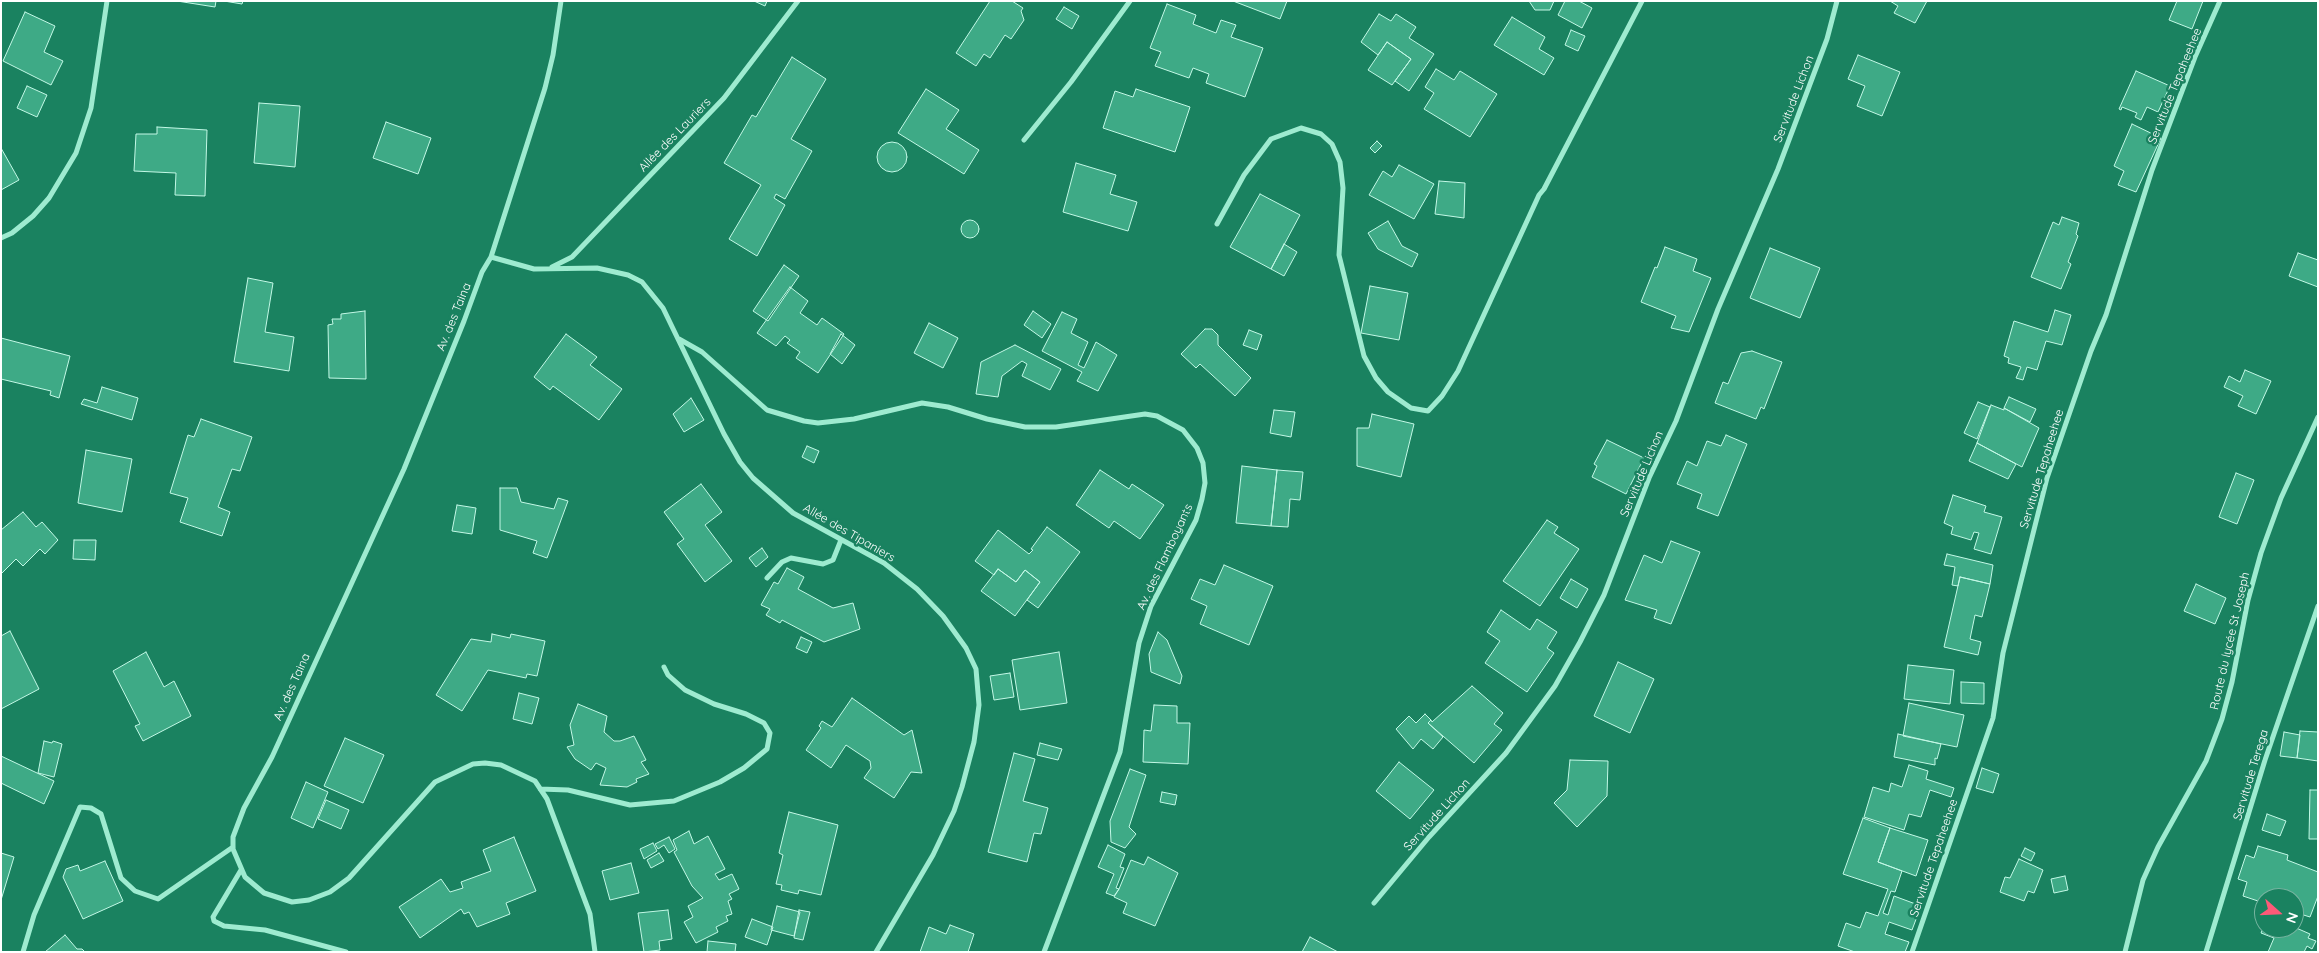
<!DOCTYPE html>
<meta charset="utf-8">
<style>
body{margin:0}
#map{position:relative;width:2319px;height:953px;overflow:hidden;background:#1a8260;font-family:Quicksand,sans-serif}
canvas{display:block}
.frame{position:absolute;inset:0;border:2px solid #fff;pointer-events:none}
.north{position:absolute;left:2254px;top:888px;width:50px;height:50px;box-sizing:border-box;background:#1a8260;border:1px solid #76b4a0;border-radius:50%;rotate:110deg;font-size:14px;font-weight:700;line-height:20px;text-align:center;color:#fff}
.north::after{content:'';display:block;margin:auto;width:18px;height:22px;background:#fd5a78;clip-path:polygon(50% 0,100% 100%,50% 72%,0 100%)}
</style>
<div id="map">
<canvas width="2319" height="953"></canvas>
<div class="frame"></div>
<div class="north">N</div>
</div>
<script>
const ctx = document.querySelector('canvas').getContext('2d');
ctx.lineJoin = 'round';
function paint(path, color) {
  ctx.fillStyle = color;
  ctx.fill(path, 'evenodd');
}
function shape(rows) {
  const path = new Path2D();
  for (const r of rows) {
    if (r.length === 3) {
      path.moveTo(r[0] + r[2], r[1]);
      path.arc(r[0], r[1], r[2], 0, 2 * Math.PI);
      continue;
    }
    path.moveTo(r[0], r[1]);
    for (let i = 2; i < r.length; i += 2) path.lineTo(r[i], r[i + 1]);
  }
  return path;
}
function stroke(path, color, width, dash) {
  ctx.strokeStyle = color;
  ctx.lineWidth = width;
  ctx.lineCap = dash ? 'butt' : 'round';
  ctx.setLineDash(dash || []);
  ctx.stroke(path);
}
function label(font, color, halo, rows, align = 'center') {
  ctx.font = font + ' Quicksand,sans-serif';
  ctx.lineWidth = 5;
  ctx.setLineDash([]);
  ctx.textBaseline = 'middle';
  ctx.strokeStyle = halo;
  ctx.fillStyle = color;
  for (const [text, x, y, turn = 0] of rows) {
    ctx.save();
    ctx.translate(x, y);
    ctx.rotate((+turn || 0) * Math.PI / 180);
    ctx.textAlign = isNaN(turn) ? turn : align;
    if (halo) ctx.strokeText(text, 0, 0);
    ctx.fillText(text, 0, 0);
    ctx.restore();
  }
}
const building = shape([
 [177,1,216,1,215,7,177,1],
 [224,1,243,1,242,4,224,1],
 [754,1,767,1,765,6,754,1],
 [990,1,1012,1,1023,8,1021,11,1024,20,1011,39,1005,35,990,58,984,54,976,66,956,53,990,1],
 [1233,1,1287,1,1280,19,1233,1],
 [1529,1,1554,1,1550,10,1535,10,1529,1],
 [1565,1,1579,1,1592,8,1582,28,1558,15,1565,1],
 [1890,1,1927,1,1915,23,1894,13,1898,6,1890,1],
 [2177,1,2203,1,2192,29,2169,20,2177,1],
 [1167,4,1196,15,1193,24,1216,33,1221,20,1236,25,1231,37,1263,48,1245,97,1206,83,1209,74,1193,68,1189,78,1155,66,1161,52,1150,48,1167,4],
 [1064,7,1079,16,1072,29,1056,19,1064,7],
 [25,12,55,26,44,52,63,61,51,85,3,61,25,12],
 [1379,14,1391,21,1396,14,1416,27,1409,38,1434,54,1409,91,1395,81,1411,59,1387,42,1378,55,1361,42,1379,14],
 [1512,17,1545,37,1539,49,1554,58,1544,75,1494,45,1512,17],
 [1571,30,1585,36,1578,51,1565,45,1571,30],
 [1387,42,1411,59,1392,85,1368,70,1387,42],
 [1858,55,1900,72,1882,116,1857,106,1865,86,1848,79,1858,55],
 [792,57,826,79,791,139,812,151,785,199,776,194,774,198,785,205,757,256,729,239,761,185,724,163,752,115,756,117,792,57],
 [1436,69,1454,80,1460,71,1497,94,1470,137,1424,109,1434,93,1425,87,1436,69],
 [2136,71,2170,86,2158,112,2147,107,2141,120,2135,117,2137,113,2122,107,2121,110,2119,109,2136,71],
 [27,86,47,95,37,117,17,108,27,86],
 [926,89,959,110,946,129,979,150,964,174,898,133,926,89],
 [1136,89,1190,107,1175,152,1103,128,1115,91,1133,97,1136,89],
 [259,103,300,106,295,167,254,163,259,103],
 [386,122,431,138,418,174,373,158,386,122],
 [2132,124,2161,138,2136,192,2118,185,2124,171,2114,166,2132,124],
 [157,127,207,130,205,196,175,195,176,173,134,171,136,134,157,134,157,127],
 [1377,141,1382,146,1375,153,1370,148,1377,141],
 [892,157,15],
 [1,148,19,180,1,190,1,148],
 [1076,163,1116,175,1110,194,1137,202,1128,231,1063,212,1076,163],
 [1399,165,1434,184,1414,219,1369,195,1383,171,1392,177,1399,165],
 [1439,181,1465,183,1464,218,1435,214,1439,181],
 [1260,194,1300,215,1271,269,1230,247,1260,194],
 [2062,217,2079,223,2076,234,2078,236,2068,262,2071,264,2061,289,2031,277,2053,222,2059,225,2062,217],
 [970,229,9],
 [1388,221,1402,246,1418,254,1412,267,1378,249,1368,233,1388,221],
 [1284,244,1297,252,1284,276,1271,269,1284,244],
 [1665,247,1697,259,1693,271,1711,278,1689,332,1671,328,1676,316,1641,302,1655,267,1657,268,1665,247],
 [1770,248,1820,268,1800,318,1750,298,1770,248],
 [2298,253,2318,260,2318,287,2289,276,2298,253],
 [784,265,799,276,768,321,753,311,784,265],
 [248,278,273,283,265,332,294,337,289,371,234,362,248,278],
 [1370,286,1408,293,1399,340,1361,333,1370,286],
 [790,287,808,301,800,313,817,325,822,318,844,334,818,373,796,358,800,352,787,343,790,340,785,336,776,346,757,333,790,287],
 [2055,310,2071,315,2062,345,2046,341,2037,370,2027,367,2023,380,2016,378,2021,367,2008,363,2009,358,2004,356,2014,321,2048,332,2055,310],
 [365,311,366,379,329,378,328,325,333,324,332,319,341,319,341,314,365,311],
 [1033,311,1051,324,1042,338,1024,325,1033,311],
 [1062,312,1077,319,1071,333,1088,342,1078,365,1084,368,1096,342,1117,355,1098,391,1077,381,1082,372,1042,351,1062,312],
 [929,323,958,338,943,368,914,353,929,323],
 [1205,329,1212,329,1218,335,1218,345,1251,378,1235,396,1200,364,1196,368,1181,354,1205,329],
 [1249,330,1262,335,1257,350,1243,345,1249,330],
 [566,334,597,357,590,365,622,389,599,420,553,386,550,390,534,377,566,334],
 [841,334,855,345,842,364,830,354,841,334],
 [1,338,70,356,59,398,50,395,51,391,1,379,1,338],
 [1015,345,1061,369,1050,390,1022,376,1027,364,1022,361,1002,376,998,397,976,394,981,362,1015,345],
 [1752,351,1782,362,1764,409,1761,407,1756,419,1715,403,1723,382,1728,384,1741,353,1752,351],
 [2245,370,2271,381,2256,414,2238,406,2243,396,2224,387,2229,376,2240,382,2245,370],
 [102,387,138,398,132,420,81,404,84,399,97,403,102,387],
 [2009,397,2036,409,2030,422,2004,408,2009,397],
 [691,398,704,420,684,432,673,414,691,398],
 [1978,402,1990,407,1977,439,1964,433,1978,402],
 [1991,405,2004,410,2004,408,2039,428,2022,467,1977,443,1991,405],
 [1274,410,1295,412,1291,437,1270,433,1274,410],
 [1372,414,1414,424,1401,477,1357,466,1357,428,1369,428,1372,414],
 [201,419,252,437,240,471,232,469,218,507,230,512,222,536,180,522,188,498,170,493,188,435,194,437,201,419],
 [1726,435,1747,444,1718,516,1697,508,1702,494,1677,484,1687,461,1697,466,1707,441,1721,446,1726,435],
 [1607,440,1644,458,1626,494,1592,477,1597,466,1594,464,1607,440],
 [1977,443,2016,464,2008,479,1969,461,1977,443],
 [807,446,819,451,814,463,802,457,807,446],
 [86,450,132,459,122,512,78,503,86,450],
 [1242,466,1277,470,1271,526,1236,523,1242,466],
 [1100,470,1129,489,1132,484,1164,505,1140,539,1114,521,1109,528,1076,505,1100,470],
 [1277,470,1303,472,1300,500,1290,499,1288,527,1271,526,1277,470],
 [2236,473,2254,480,2237,524,2219,517,2236,473],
 [701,484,722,512,705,525,732,561,705,582,677,544,684,539,664,512,701,484],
 [500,488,517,488,521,502,554,509,558,498,568,501,547,558,533,553,537,541,500,530,500,488],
 [1953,495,1986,506,1984,512,2002,517,1991,554,1974,549,1979,533,1974,532,1971,540,1951,534,1953,527,1944,523,1953,495],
 [457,505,476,508,472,534,452,531,457,505],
 [23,512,36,527,42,522,58,540,45,554,40,549,23,566,16,559,1,574,1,530,23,512],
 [1547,520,1558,527,1554,533,1579,549,1540,606,1503,581,1547,520],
 [1047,527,1080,552,1038,608,1027,600,1040,582,1025,570,1016,582,998,569,994,575,975,561,998,530,1029,554,1033,550,1031,549,1047,527],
 [74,540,96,540,95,560,73,559,74,540],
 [1671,541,1700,552,1671,624,1654,618,1657,610,1625,600,1644,555,1662,563,1671,541],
 [762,548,768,557,756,567,749,558,762,548],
 [1947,554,1993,565,1990,584,1960,577,1958,586,1952,585,1955,567,1944,565,1947,554],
 [1224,565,1273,586,1249,645,1200,624,1207,606,1191,599,1200,579,1215,585,1224,565],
 [787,568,804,577,798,589,833,608,853,603,860,629,824,642,782,620,780,623,766,615,770,609,761,605,774,582,778,584,787,568],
 [998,569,1016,582,1025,570,1040,582,1015,616,981,591,998,569],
 [1960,577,1990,584,1982,617,1975,615,1970,639,1981,642,1978,655,1944,647,1960,577],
 [1571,579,1588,589,1577,608,1560,598,1571,579],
 [2196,584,2226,598,2215,624,2184,611,2196,584],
 [1501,610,1530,630,1537,619,1557,632,1547,648,1554,653,1527,692,1485,663,1500,641,1487,632,1501,610],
 [10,631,39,689,1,709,1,636,10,631],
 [1158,632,1167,640,1182,676,1180,684,1151,672,1149,654,1158,632],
 [492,634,510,638,511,634,545,641,537,676,527,674,526,678,488,670,462,711,436,695,471,639,491,642,492,634],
 [801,637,812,642,807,653,796,648,801,637],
 [146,652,164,687,174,681,191,716,143,741,135,726,140,724,113,671,146,652],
 [1059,652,1067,703,1020,710,1012,660,1059,652],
 [1618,662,1654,679,1630,733,1594,716,1618,662],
 [1908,665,1954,670,1950,704,1904,699,1908,665],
 [1010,673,1014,697,994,700,990,676,1010,673],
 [1961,682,1984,683,1984,704,1961,703,1961,682],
 [1472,686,1503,713,1494,724,1502,730,1474,763,1428,723,1431,720,1432,722,1472,686],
 [519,693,539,698,532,724,513,719,519,693],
 [852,698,904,735,912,730,922,773,911,772,894,798,864,778,871,768,870,761,846,745,831,768,806,750,821,728,819,726,822,721,832,727,852,698],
 [1909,703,1964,715,1957,747,1903,736,1909,703],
 [578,704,607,716,604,732,614,741,620,741,634,736,646,760,641,762,649,774,636,779,637,782,627,787,600,785,606,768,596,763,591,770,575,759,567,747,574,745,570,725,578,704],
 [1154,705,1177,706,1177,723,1190,723,1188,764,1143,762,1144,730,1151,731,1154,705],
 [1425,714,1431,720,1428,723,1443,737,1433,749,1421,739,1413,749,1396,729,1409,716,1416,723,1425,714],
 [2300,731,2318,732,2318,761,2297,758,2300,731],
 [2284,732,2300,735,2297,758,2280,756,2284,732],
 [1898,734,1941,744,1937,759,1935,758,1935,765,1894,757,1898,734],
 [345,738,384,755,363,803,324,786,345,738],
 [44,741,52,743,53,741,62,744,54,777,38,773,44,741],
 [1040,743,1062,749,1058,760,1037,755,1040,743],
 [1014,753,1035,759,1023,801,1048,808,1041,834,1034,833,1027,862,988,852,1014,753],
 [1,756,54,781,44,804,1,783,1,756],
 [1570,760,1608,761,1607,796,1577,827,1554,803,1567,790,1570,760],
 [1399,762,1434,790,1410,819,1376,791,1399,762],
 [1909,765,1928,771,1926,779,1954,788,1951,797,1930,790,1921,817,1909,814,1904,830,1864,817,1873,787,1889,792,1891,783,1902,787,1909,765],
 [1982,768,1999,774,1993,793,1976,788,1982,768],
 [1130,769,1146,775,1129,827,1136,834,1125,848,1111,842,1110,821,1130,769],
 [306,782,328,792,313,828,291,818,306,782],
 [2310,790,2318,790,2318,839,2309,839,2310,790],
 [1162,792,1177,795,1175,805,1160,802,1162,792],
 [326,800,349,810,341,829,318,819,326,800],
 [789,812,838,825,821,895,799,890,798,894,781,890,782,885,776,884,783,855,779,853,789,812],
 [2267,814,2286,821,2280,836,2262,830,2267,814],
 [1863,818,1890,828,1878,862,1902,871,1895,892,1891,891,1883,913,1888,915,1894,896,1921,906,1912,930,1889,922,1885,934,1909,942,1905,952,1855,952,1838,946,1846,923,1860,928,1866,912,1878,916,1888,889,1843,874,1863,818],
 [1890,828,1928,840,1916,876,1878,862,1890,828],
 [689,831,694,844,708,836,725,869,715,874,719,880,732,874,739,889,729,894,732,899,728,901,732,914,726,916,728,921,716,927,718,932,696,943,684,922,693,917,688,906,703,898,692,886,674,852,677,850,673,840,689,831],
 [514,837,536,891,506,903,510,914,477,927,469,912,464,914,461,909,420,938,399,907,441,879,450,892,463,888,461,882,491,871,483,850,514,837],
 [669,837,675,849,669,853,664,845,658,849,655,844,669,837],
 [653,843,657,851,644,859,640,849,653,843],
 [1108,845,1125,854,1120,867,1124,868,1116,888,1119,889,1114,896,1106,893,1114,874,1098,867,1108,845],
 [2258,846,2288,855,2287,860,2318,872,2318,896,2310,917,2294,912,2294,898,2264,898,2264,903,2243,896,2247,882,2238,879,2246,855,2254,858,2258,846],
 [2025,848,2035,853,2031,861,2021,856,2025,848],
 [1,853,14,857,1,900,1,853],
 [659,853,664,861,651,868,647,860,659,853],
 [1148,857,1178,873,1155,926,1123,913,1127,903,1114,897,1119,889,1131,860,1144,865,1148,857],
 [2019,859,2043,870,2034,893,2028,891,2024,901,2000,892,2005,877,2010,878,2019,859],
 [105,861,123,901,83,919,63,877,66,869,78,865,80,871,105,861],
 [631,863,639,893,610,900,602,871,631,863],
 [2065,876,2068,890,2054,893,2051,879,2065,876],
 [777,906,800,912,794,936,771,930,777,906],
 [668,910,672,939,659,941,660,950,644,952,638,913,668,910],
 [799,910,810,912,803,940,794,938,799,910],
 [752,919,773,927,767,945,745,937,752,919],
 [950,925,974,934,968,952,920,952,929,927,946,934,950,925],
 [2264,926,2264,928,2294,927,2310,934,2308,938,2316,941,2312,949,2307,946,2304,952,2268,952,2274,938,2261,933,2264,926],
 [65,935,77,949,82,949,85,952,45,952,65,935],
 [1310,937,1338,952,1302,952,1310,937],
 [708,941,736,944,735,952,707,952,708,941]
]);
paint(building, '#3eaa86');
stroke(building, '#c3f8e6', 1);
stroke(shape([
 [561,1,553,55,545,88,491,257,482,272,464,321,404,469,272,757,244,808,233,837,233,849,245,877,264,893,292,902,309,900,330,892,349,878,435,782,473,764,485,763,501,765,535,781,547,799,590,914,595,952],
 [1024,140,1071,82,1130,1],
 [1217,224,1244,175,1271,139,1301,128,1321,134,1332,144,1340,162,1343,188,1339,255,1364,356,1376,378,1388,392,1411,408,1428,411,1442,396,1458,371,1539,195,1544,189,1642,1],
 [1,238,12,233,33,216,49,198,76,153,91,108,107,1],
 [491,257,534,269,597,268,628,275,642,282,663,308,724,434,740,462,753,478,793,513,884,563,917,589,943,616,966,648,976,669,979,705,974,742,962,787,954,811,933,855,876,952],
 [552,267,572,257,724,98,798,1],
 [679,339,702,352,767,410,804,421,818,423,854,419,922,403,948,407,987,419,1025,427,1056,427,1145,414,1157,416,1183,430,1197,448,1203,463,1205,483,1202,499,1196,520,1151,606,1139,643,1120,752,1044,952],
 [767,578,782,562,791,558,823,564,833,560,841,540],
 [540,789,568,790,630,805,674,801,720,782,744,768,767,749,770,733,764,723,746,714,714,704,685,690,668,675,664,667],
 [241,870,213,917,214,921,224,926,265,930,346,952],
 [1374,903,1429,837,1506,753,1555,686,1580,642,1604,595,1649,478,1676,421,1718,309,1778,169,1827,39,1837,1],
 [23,952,34,915,80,807,91,808,101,814,121,878,135,891,158,899,233,847],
 [1912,952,1993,718,2003,653,2047,478,2091,351,2106,315,2152,170,2195,57,2220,1],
 [2125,952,2143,880,2158,847,2206,761,2222,719,2232,682,2248,600,2261,553,2281,498,2318,417],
 [2206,952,2265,760,2318,606]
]), '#9eebd0', 5);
label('12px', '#fff', '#1a8260', [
 ["Servitude Tepaheehee",2175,86,-68],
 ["Servitude Lichon",1794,99,-69],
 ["Allée des Lauriers",675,135,-46],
 ["Av. des Taina",454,317,-68],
 ["Servitude Tepaheehee",2042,469,-73],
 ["Servitude Lichon",1642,474,-67],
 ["Allée des Tipaniers",849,533,30],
 ["Av. des Flamboyants",1165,557,-65],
 ["Route du lycée St Joseph",2230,641,-77],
 ["Av. des Taina",292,687,-66],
 ["Servitude Terega",2251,775,-73],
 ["Servitude Lichon",1437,815,-48],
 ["Servitude Tepaheehee",1934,858,-71]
]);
</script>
